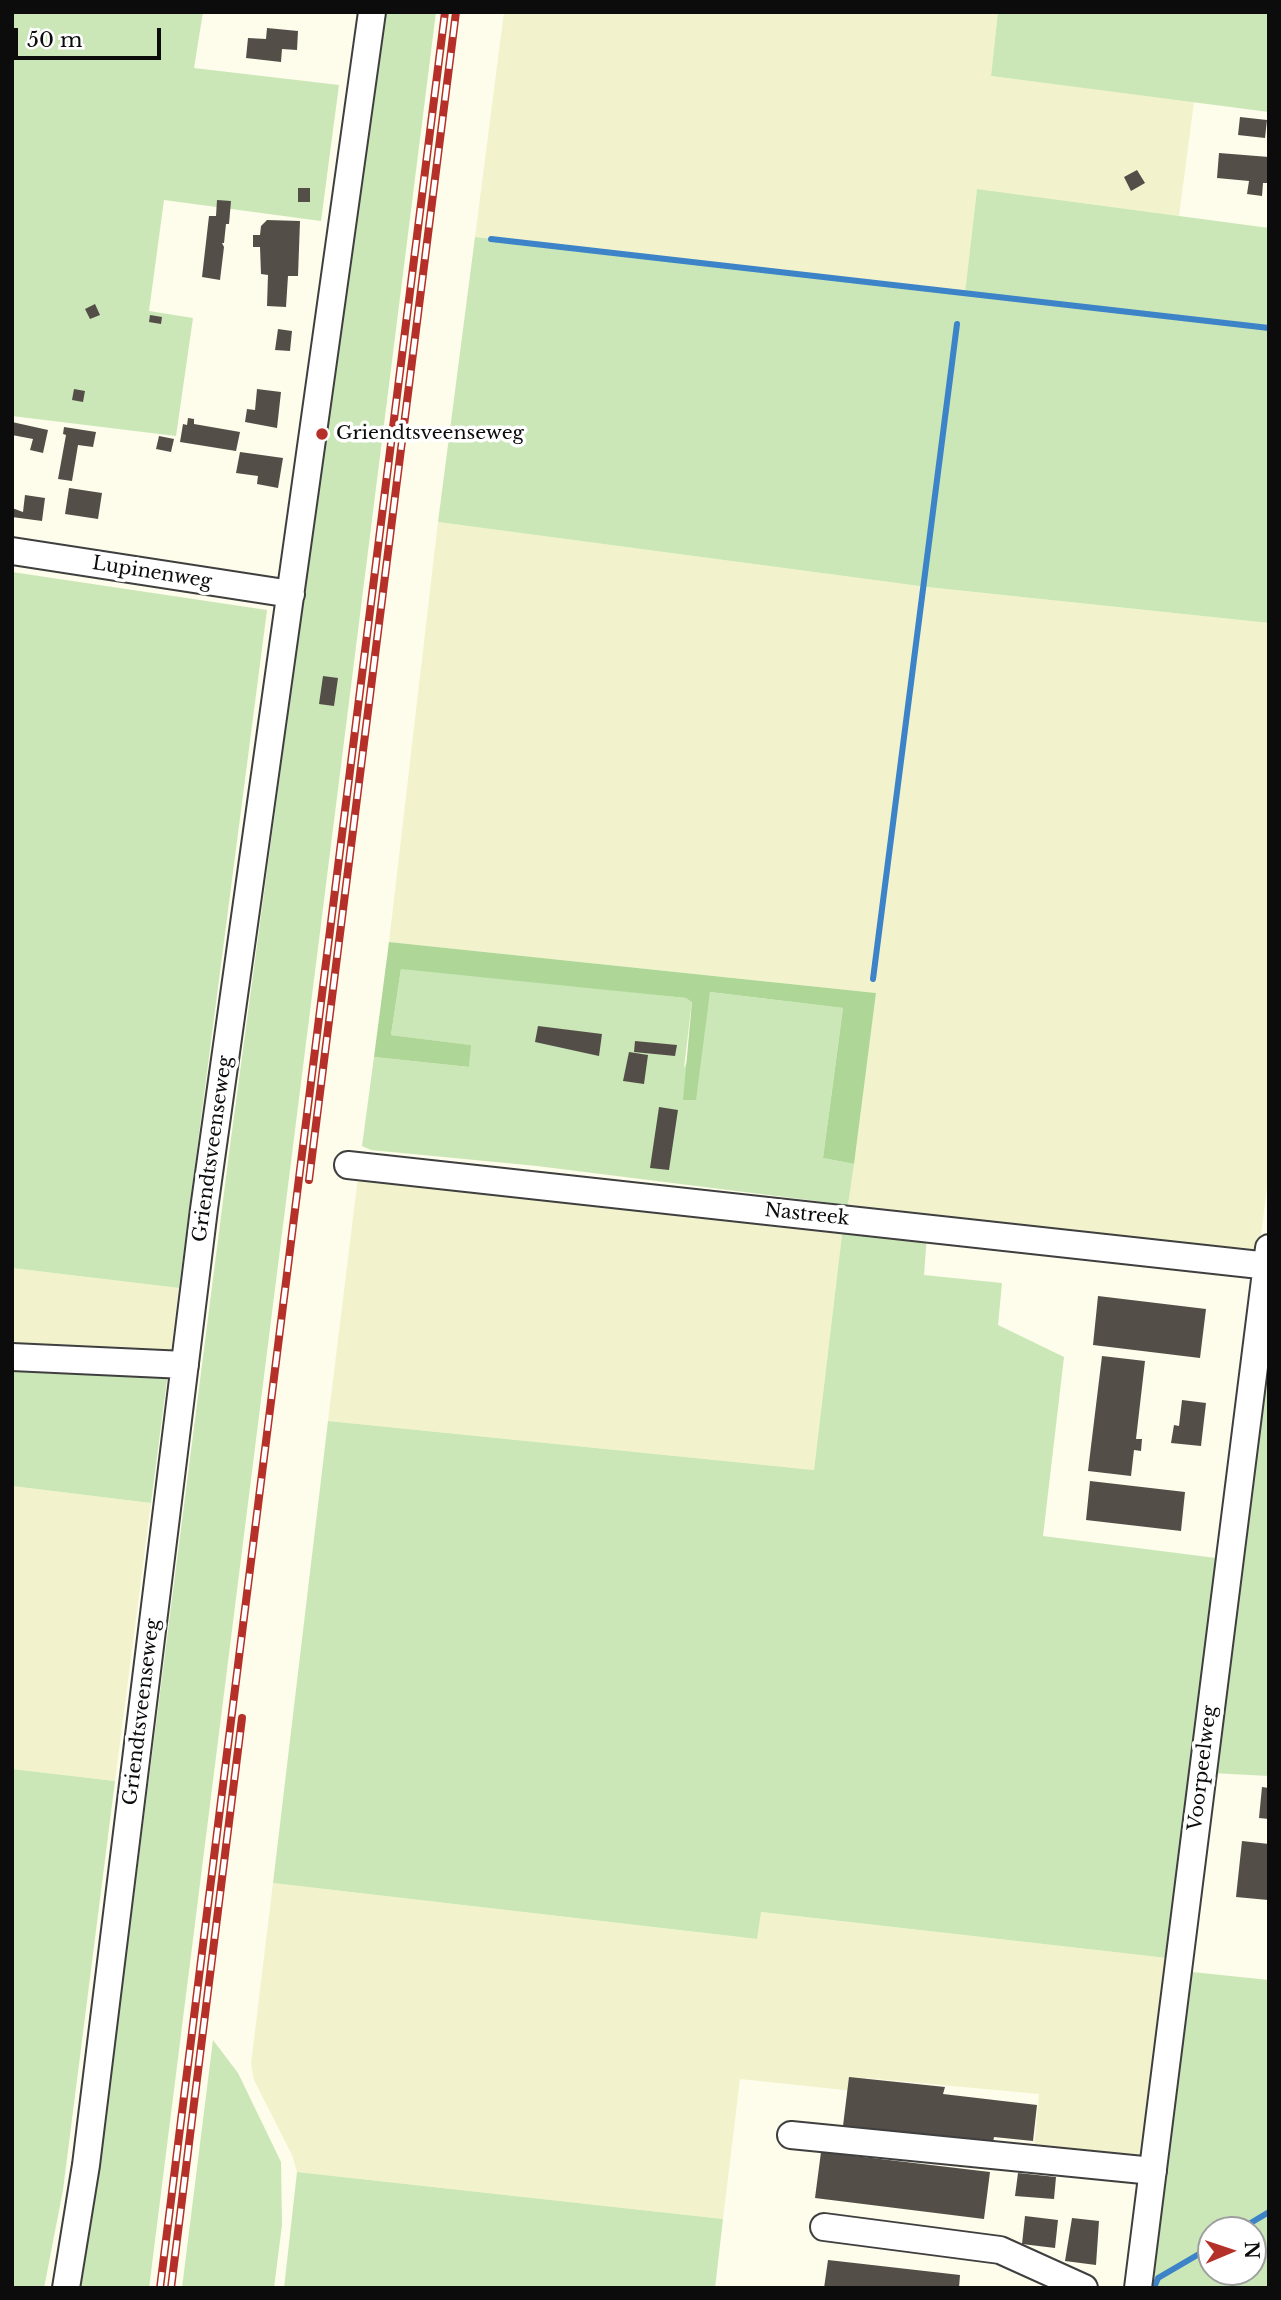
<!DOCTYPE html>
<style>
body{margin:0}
#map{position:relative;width:1281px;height:2300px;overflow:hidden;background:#fefceb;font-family:"Libre Baskerville",serif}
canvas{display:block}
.frame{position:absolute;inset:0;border:14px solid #0c0c0c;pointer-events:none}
.north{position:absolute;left:1197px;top:2216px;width:70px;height:70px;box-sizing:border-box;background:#fff;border:2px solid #9e9e9e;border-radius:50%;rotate:88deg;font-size:19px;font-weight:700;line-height:28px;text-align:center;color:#0c0c0c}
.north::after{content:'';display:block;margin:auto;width:24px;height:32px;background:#b6302a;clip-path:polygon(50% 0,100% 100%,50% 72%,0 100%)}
.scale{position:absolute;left:14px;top:28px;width:147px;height:32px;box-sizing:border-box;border:4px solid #0c0c0c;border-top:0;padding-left:9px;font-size:21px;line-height:24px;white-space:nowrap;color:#0c0c0c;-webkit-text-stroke:5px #fff;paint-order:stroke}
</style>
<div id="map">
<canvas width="1281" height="2300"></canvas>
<div class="frame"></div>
<div class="north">N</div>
<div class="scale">50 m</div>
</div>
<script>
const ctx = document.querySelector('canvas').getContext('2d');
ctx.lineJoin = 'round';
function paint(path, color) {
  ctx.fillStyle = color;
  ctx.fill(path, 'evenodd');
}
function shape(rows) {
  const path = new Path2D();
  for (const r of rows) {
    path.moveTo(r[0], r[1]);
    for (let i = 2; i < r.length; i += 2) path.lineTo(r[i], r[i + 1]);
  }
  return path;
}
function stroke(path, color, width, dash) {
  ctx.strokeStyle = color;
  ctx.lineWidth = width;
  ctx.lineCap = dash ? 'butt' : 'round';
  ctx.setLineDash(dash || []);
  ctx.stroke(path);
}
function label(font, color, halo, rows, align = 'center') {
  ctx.font = font + ' "Libre Baskerville",serif';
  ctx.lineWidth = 7;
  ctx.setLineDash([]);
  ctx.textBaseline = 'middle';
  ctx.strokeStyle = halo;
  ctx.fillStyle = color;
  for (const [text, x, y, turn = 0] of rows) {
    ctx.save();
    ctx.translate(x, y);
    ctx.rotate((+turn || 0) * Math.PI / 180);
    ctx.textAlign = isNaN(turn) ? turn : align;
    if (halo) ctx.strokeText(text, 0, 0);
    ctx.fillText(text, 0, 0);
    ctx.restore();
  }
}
paint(shape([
 [504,12,998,12,991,76,1194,102,1179,216,977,189,965,294,758,267,475,237],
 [438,522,927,587,1269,623,1269,1172,1259,1250,1252,1253,848,1205,876,993,389,942],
 [359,1169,843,1226,814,1470,328,1421],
 [12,1268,179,1288,170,1358,12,1350],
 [12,1486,151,1503,115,1781,12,1769],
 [273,1883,756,1939,760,1912,1167,1958,1142,2158,1034,2149,1039,2094,866,2078,863,2092,740,2079,723,2219,297,2172,292,2155,254,2080,251,2064]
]), '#f2f3cd');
paint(shape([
 [12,12,203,12,194,68,339,85,321,221,164,200,149,311,193,318,176,436,12,416],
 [380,12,436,12,149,2288,76,2288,99,2169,230,1146,311,544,312,512],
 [998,12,1269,12,1269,112,991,76],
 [977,189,1269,228,1269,623,927,587,438,522,475,237,758,267,965,293],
 [12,572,267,610,179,1288,12,1268],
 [412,968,686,998,692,1001,684,1068,704,1027,710,992,843,1008,823,1158,854,1164,848,1205,537,1166,371,1150,362,1146,374,1057,469,1067,470,1045,391,1035,401,969],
 [843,1226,927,1235,924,1275,1002,1283,998,1325,1064,1357,1043,1536,1216,1558,1167,1958,761,1912,757,1939,273,1883,328,1421,814,1470],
 [1269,1314,1269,1776,1211,1773],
 [12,1366,168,1372,151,1503,12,1486],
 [12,1769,115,1781,63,2190,44,2288,12,2288],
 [1192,1972,1269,1980,1269,2288,1146,2288],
 [1211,2230,1253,2230,1253,2272,1211,2272],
 [213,2040,238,2073,281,2162,282,2225,274,2288,182,2288],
 [297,2172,723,2219,715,2288,284,2288]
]), '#cbe7b7');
paint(shape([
 [389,942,876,993,854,1164,823,1158,843,1008,710,992,696,1100,683,1100,692,1002,686,998,401,969,391,1035,471,1045,469,1067,374,1057]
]), '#aed797');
stroke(shape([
 [491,239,1269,328],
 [873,979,957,324],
 [1239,2230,1269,2212],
 [1154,2288,1158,2278,1211,2247]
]), '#3c83c7', 6);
paint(shape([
 [267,28,298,31,297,50,282,49,281,62,246,58,248,38,266,39],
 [1240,117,1267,120,1265,138,1238,135],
 [1219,153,1269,157,1268,183,1263,183,1262,196,1247,194,1249,181,1217,178],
 [1137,170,1145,183,1131,191,1124,177],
 [298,188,310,188,310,202,298,202],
 [217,200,231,201,229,224,226,224,224,243,222,243,224,247,220,280,202,277,209,216,216,216],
 [267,220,300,221,298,276,288,276,286,307,267,306,268,275,261,274,260,247,253,247,253,235,260,235,261,226],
 [95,304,100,315,90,319,85,309],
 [150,315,162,317,161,324,149,322],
 [278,329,292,331,290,351,275,350],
 [74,389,85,391,83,402,72,400],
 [257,389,281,392,277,428,245,422,247,409,255,410],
 [188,418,194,419,194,424,240,432,236,451,180,442,183,424,187,425],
 [12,422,48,430,43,453,30,450,33,439,12,435],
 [64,427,96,432,93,447,78,445,72,481,58,479,66,435,63,434],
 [159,436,174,439,171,452,156,449],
 [240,452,283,458,278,488,257,484,258,476,236,473],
 [69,488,102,493,98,519,65,514],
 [25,495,45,498,42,521,12,517,12,508,23,512],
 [323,676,338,678,334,706,319,704],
 [538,1026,602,1034,599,1056,535,1042],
 [635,1041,677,1045,675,1056,634,1052],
 [629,1052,648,1055,644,1084,623,1081],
 [659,1107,678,1110,669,1170,650,1168],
 [1098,1296,1206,1309,1200,1358,1093,1345],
 [1102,1356,1145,1361,1136,1439,1142,1439,1141,1451,1134,1450,1131,1476,1088,1471],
 [1182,1400,1206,1403,1201,1446,1171,1443,1174,1425,1179,1426],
 [1090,1481,1185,1492,1181,1531,1086,1520],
 [1262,1787,1269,1788,1269,1819,1259,1818],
 [1242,1841,1269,1844,1268,1900,1236,1897],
 [849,2077,945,2087,943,2094,1037,2105,1033,2141,994,2137,993,2142,843,2126],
 [821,2152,990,2172,984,2219,815,2198],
 [1018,2173,1056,2177,1054,2199,1015,2196],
 [1025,2216,1058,2220,1055,2248,1022,2244],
 [1072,2218,1099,2221,1096,2265,1065,2261],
 [828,2260,960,2275,959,2288,824,2288]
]), '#544e49');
const minor = shape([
 [12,551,291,594],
 [348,1165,1269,1266],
 [12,1357,185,1365],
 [791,2135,1153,2171],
 [824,2227,1000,2250,1084,2288],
 [66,2288,86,2165,204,1209,372,12],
 [1138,2288,1269,1248]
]);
stroke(minor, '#3f3f3f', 30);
stroke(minor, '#fff', 26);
const rail = shape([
 [309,1180,456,12],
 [160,2288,445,12],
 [171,2288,242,1718]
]);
stroke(rail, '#b6302a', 8);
stroke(rail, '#fff', 5, [16]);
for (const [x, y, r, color] of [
 [322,434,7,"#b6302a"]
]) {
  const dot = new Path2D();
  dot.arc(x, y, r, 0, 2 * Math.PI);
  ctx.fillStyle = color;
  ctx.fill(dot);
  stroke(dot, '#fff', 2.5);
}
label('19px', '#0c0c0c', '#fff', [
 ["Griendtsveenseweg",336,434]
], 'left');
label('19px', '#0c0c0c', '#fff', [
 ["Lupinenweg",152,573,9],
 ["Griendtsveenseweg",213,1149,-82],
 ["Nastreek",807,1215,6],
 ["Griendtsveenseweg",142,1712,-83],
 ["Voorpeelweg",1203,1768,-83]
]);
</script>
